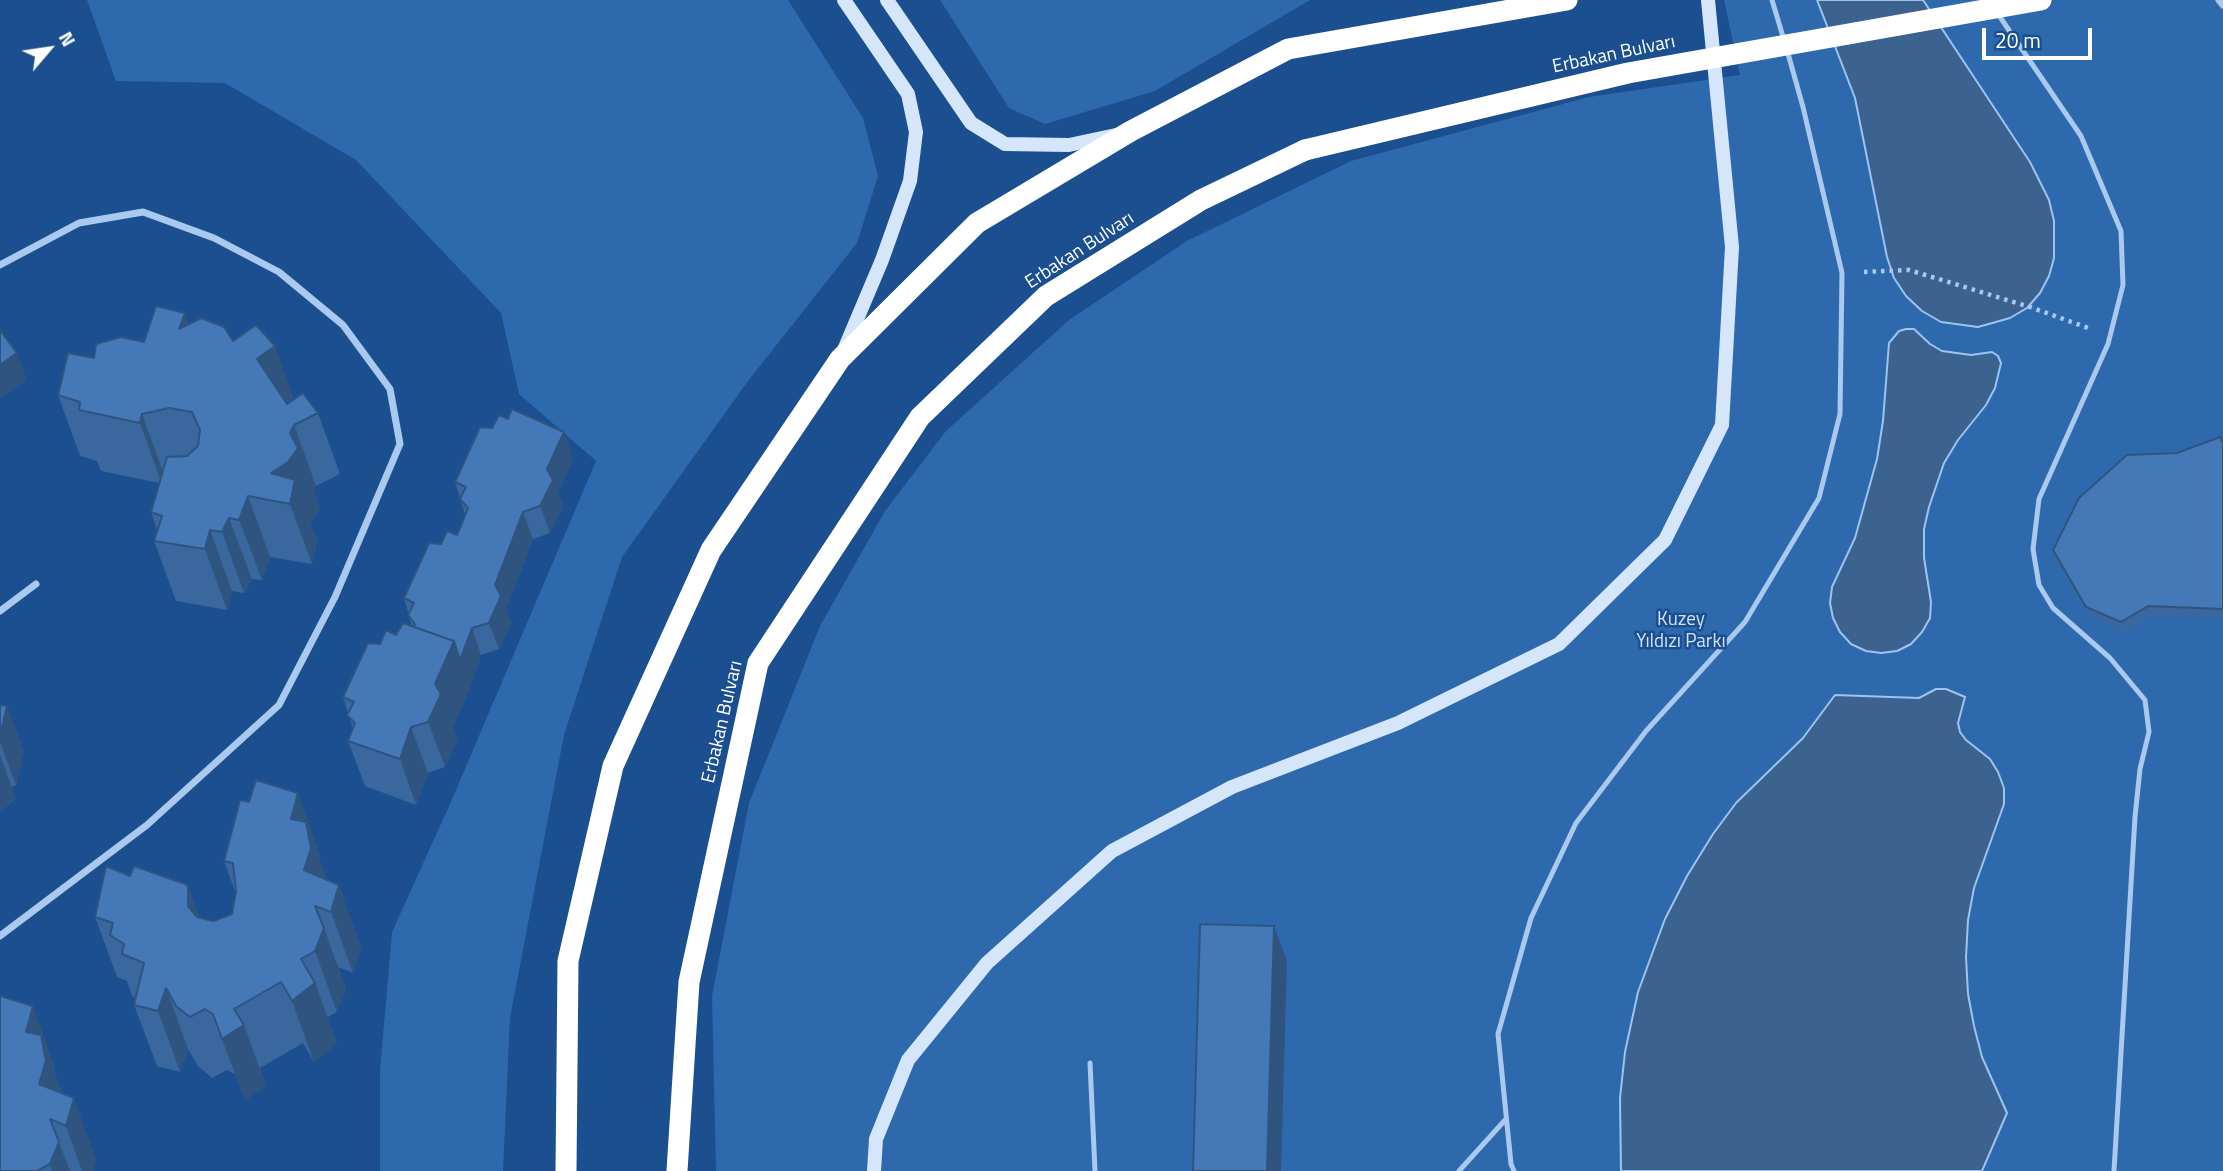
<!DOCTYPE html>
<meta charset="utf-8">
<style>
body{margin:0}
#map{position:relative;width:2223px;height:1171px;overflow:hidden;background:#1b4f8f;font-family:"Titillium Web",sans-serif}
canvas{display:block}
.north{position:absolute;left:14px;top:14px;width:70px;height:70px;-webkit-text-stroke:5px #1b4f8f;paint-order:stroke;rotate:61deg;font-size:19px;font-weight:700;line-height:28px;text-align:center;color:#fff}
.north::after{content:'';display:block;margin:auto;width:24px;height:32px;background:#fff;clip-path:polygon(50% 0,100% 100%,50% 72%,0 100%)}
.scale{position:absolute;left:1982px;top:28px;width:110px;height:32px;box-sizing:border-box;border:4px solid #fff;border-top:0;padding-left:9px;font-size:21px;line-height:24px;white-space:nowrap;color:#fff;-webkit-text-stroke:5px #1b4f8f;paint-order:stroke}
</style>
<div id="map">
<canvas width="2223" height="1171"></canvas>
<div class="north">N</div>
<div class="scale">20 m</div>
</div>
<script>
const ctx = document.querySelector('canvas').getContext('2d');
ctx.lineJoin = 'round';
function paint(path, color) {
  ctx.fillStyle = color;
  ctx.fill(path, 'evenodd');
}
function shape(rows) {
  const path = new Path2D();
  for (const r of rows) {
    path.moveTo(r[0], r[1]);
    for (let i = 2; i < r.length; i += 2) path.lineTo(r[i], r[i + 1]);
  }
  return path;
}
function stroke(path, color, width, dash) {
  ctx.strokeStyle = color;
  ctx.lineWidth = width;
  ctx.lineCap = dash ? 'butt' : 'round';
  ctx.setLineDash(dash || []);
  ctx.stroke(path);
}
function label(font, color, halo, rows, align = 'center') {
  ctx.font = font + ' "Titillium Web",sans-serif';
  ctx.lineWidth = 5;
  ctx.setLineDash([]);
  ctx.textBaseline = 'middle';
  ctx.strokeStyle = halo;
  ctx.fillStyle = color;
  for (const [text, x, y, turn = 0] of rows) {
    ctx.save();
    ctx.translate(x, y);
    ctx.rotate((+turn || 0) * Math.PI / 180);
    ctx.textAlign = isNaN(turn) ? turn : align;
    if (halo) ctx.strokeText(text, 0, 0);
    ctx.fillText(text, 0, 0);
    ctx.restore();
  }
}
paint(shape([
 [87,0,788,0,863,118,878,176,857,243,748,381,622,557,564,735,510,1018,503,1171,380,1171,380,1070,392,932,450,804,596,461,519,394,501,313,356,160,225,83,116,81],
 [940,0,1310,0,1155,91,1045,124,1009,108],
 [1724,0,2223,0,2223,1171,716,1171,712,996,749,803,820,626,885,511,946,431,1069,320,1187,241,1351,161,1589,97,1740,75]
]), '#2e69ad');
const water = shape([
 [1817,0,1923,0,2030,162,2049,200,2054,221,2054,258,2049,276,2040,293,2027,308,2010,318,1978,327,1941,322,1922,311,1906,296,1894,278,1887,257,1855,98,1817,0],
 [1906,329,1914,329,1930,344,1942,351,1971,355,1992,352,1998,356,2001,363,1995,388,1986,405,1958,440,1944,463,1929,507,1924,529,1924,558,1931,602,1930,618,1922,632,1911,644,1897,651,1881,653,1866,651,1851,644,1840,632,1833,618,1830,603,1832,587,1855,538,1877,459,1883,421,1889,343,1899,331,1906,329],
 [1936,689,1946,689,1965,697,1958,723,1960,732,1966,740,1990,759,1998,772,2004,788,2004,804,1974,888,1968,920,1966,957,1968,994,1974,1026,1982,1057,2007,1113,1982,1171,1621,1171,1620,1098,1625,1052,1638,992,1665,919,1687,876,1713,834,1736,803,1803,738,1835,695,1919,698,1936,689]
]);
paint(water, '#3c6290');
stroke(water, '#9cc4f0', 2);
stroke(shape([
 [1864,272,1909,270,2030,307,2091,329]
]), '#a9c9ee', 4.5, [3.5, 5]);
stroke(shape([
 [1772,0,1784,40],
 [1998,14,2081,136,2121,231,2123,285,2108,344,2039,499,2033,549,2039,585,2053,608,2110,658,2145,700,2149,732,2140,769,2135,817,2114,1171],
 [1090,1063,1095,1171],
 [1459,1171,1506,1119],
 [1514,1171,1511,1164,1498,1034,1531,918,1576,823,1646,731,1745,622,1819,498,1840,414,1842,273,1803,107,1787,50]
]), '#a9c9ee', 5);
stroke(shape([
 [2219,0,2223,5],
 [0,265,79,223,143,212,214,238,279,272,343,325,390,389,400,444,335,597,279,705,147,825,0,936],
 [0,611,36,584]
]), '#a9c9ee', 7);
stroke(shape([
 [844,0,908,94,916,132,910,181,882,260,844,350],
 [887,0,971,123,1005,144,1069,145,1116,135],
 [874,1171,876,1139,908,1060,987,963,1112,851,1232,787,1398,723,1559,644,1665,540,1722,425,1732,247,1708,0]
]), '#d6e6fa', 14);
stroke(shape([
 [566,1171,568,961,613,766,711,550,840,359,977,223,1131,131,1288,49,1567,0],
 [677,1171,689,982,758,663,920,417,1046,296,1201,200,1305,150]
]), '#fff', 21);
stroke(shape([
 [1305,150,1628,73,2041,0]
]), '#fff', 21);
paint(shape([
 [189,324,233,341,294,398,318,413,340,474,316,486,313,490,320,509,310,523,317,541,312,564,270,557,262,580,252,579,244,593,232,591,227,610,176,601,154,541,157,530,151,512,159,483,101,471,97,461,80,456,58,395,144,342],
 [2223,443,2223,618,2151,616,2125,632,2090,616,2056,560,2053,550,2177,453],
 [573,458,558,493,563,506,550,533,533,539,506,609,511,623,499,649,481,655,470,687,453,727,457,740,445,767,428,773,416,805,365,786,348,741,353,729,343,697,380,644,412,627,404,598,441,544,457,535,465,514,455,482],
 [0,705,7,706,24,751,16,785,12,787,16,799,0,811],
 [320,854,319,858,327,880,361,946,353,973,338,967,346,989,337,1012,327,1017,337,1043,314,1062,303,1043,260,1068,266,1086,245,1100,235,1074,227,1070,212,1078,198,1066,188,1049,180,1072,157,1066,134,1005,136,998,132,996,127,981,117,977,95,917,130,876,200,918,213,921,232,914,236,894,224,861],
 [55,1067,54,1072,62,1093,96,1159,93,1171,0,1171]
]), '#3a679d');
paint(shape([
 [185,313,207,374,179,329],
 [275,346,297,407,279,420,257,359],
 [17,353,27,380,0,399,0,365],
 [142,414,164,474,162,484,140,423],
 [294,425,316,486,313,490,320,509,310,523,317,541,312,564,290,504,271,473],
 [564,432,573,458,558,493,563,506,550,533,540,506,547,469],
 [248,496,270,557,262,580,239,520],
 [523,512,533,539,506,609,511,623,499,649,489,623,495,585],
 [229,518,252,579,244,593,222,532],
 [210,530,232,591,227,610,205,549],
 [472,628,481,655,470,687,453,727,457,740,445,767,428,722,435,684,454,641],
 [7,706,24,751,16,785,0,742,0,736],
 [411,727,428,773,416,805,400,759],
 [0,754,16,799,0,811],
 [298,793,320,854,319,858,328,883,339,885,361,946,353,973,331,912,304,870,291,819],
 [188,885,210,946,188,906],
 [1274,926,1287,961,1281,1171,1267,1171],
 [324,928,346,989,337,1012,315,951],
 [315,983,337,1043,314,1062,292,1001],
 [166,988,188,1049,180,1072,158,1011],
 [33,1006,55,1067,54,1072,63,1096,74,1098,96,1159,93,1171,82,1171,66,1126,39,1084,26,1032],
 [244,1025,266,1086,245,1100,222,1039],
 [59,1142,70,1171,52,1171,50,1164]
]), '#305480');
const building = shape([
 [156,306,185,313,179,329,201,318,224,327,233,341,256,325,275,346,257,359,287,404,303,393,318,413,294,425,290,433,298,448,288,462,271,473,295,480,290,504,248,496,239,520,229,518,222,532,210,530,205,549,154,541,162,516,151,512,167,457,187,456,198,446,200,430,192,412,169,408,142,414,140,423,79,410,80,402,58,395,68,353,94,358,96,344,121,337,144,342,156,306],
 [0,330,17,353,0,365,0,330],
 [512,409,564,432,547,469,553,480,540,506,523,512,495,585,501,596,489,623,472,628,460,660,454,641,414,627,415,624,408,615,414,603,404,598,429,543,441,544,447,531,457,535,461,526,468,508,460,499,466,487,455,482,480,427,492,428,499,415,508,419,512,409],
 [2220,437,2223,443,2223,609,2148,606,2121,622,2086,607,2053,550,2079,498,2127,455,2177,453,2220,437],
 [403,623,454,641,435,684,441,694,428,722,411,727,400,759,348,741,355,723,347,715,354,702,343,697,368,643,380,644,386,630,396,635,403,623],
 [0,705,7,706,0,736,0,705],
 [256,780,298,793,291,819,306,822,311,848,304,870,339,885,331,912,315,906,324,928,315,951,301,959,315,983,292,1001,281,982,234,1009,244,1025,222,1039,213,1014,205,1009,190,1017,176,1006,166,988,158,1011,134,1005,144,963,122,954,124,944,110,935,113,923,95,917,106,866,130,876,134,866,188,885,188,906,197,917,213,921,232,914,236,891,233,863,224,861,240,800,249,802,256,780],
 [1200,924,1274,926,1267,1171,1193,1171,1200,924],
 [0,996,33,1006,26,1032,41,1035,46,1061,39,1084,74,1098,66,1126,50,1119,59,1142,50,1164,37,1171,0,1171,0,996]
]);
paint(building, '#4478b7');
stroke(building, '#305480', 2);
label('19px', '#fff', '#1b4f8f', [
 ["Erbakan Bulvarı",1614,55,-12],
 ["Erbakan Bulvarı",1080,251,-33],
 ["Erbakan Bulvarı",723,722,-77]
]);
label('19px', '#cfe3fa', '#1b4f8f', [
 ["Kuzey",1681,620],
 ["Yıldızı Parkı",1681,642]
]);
</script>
